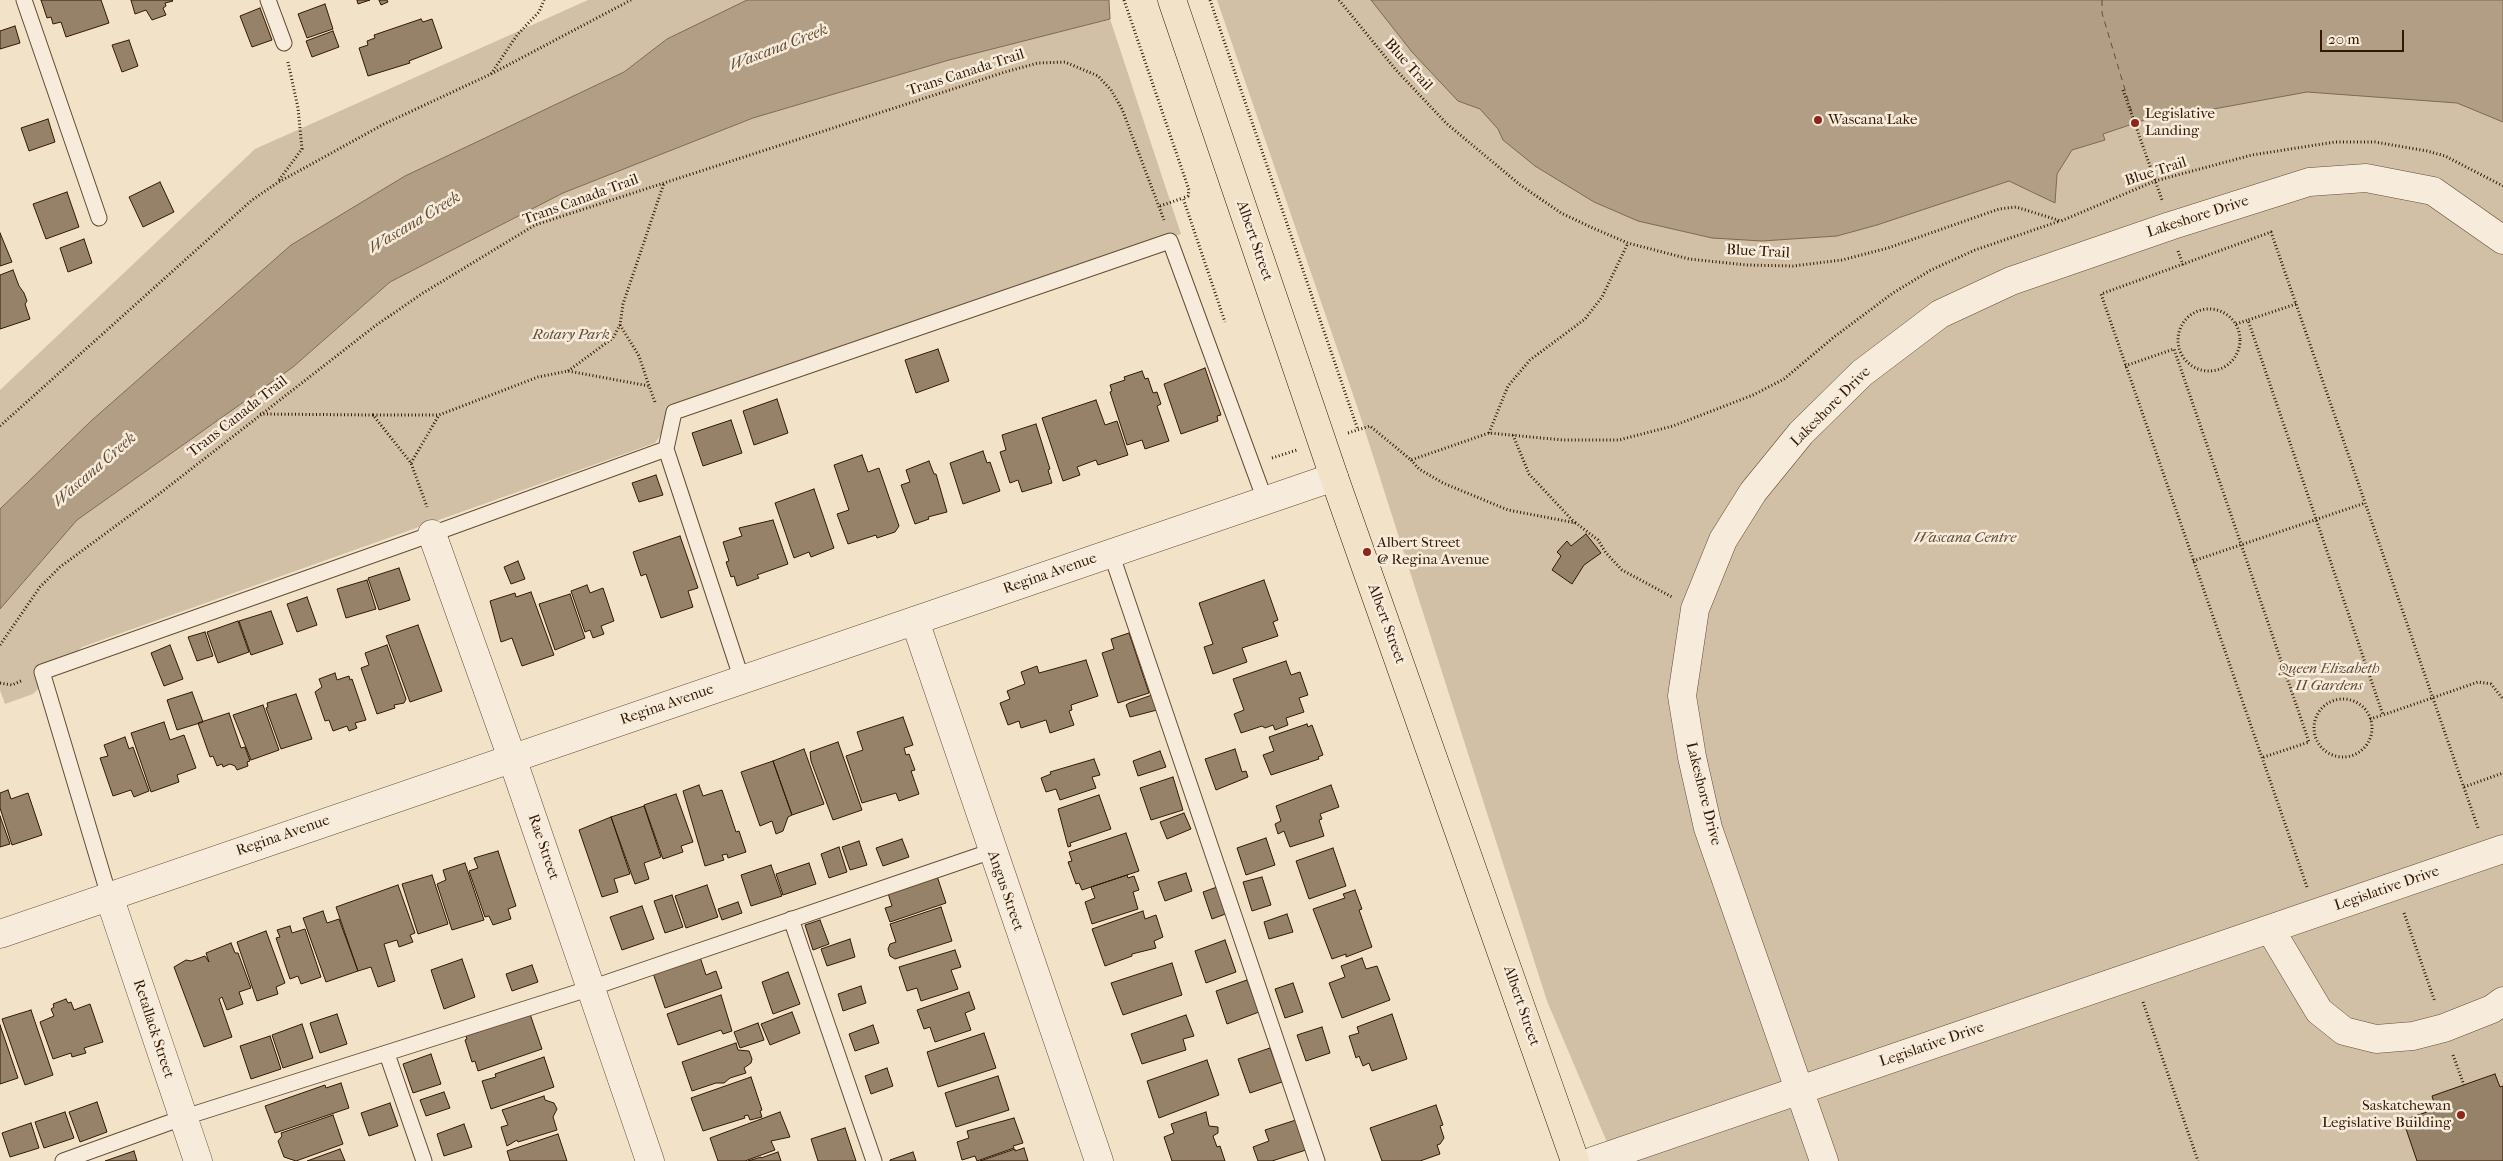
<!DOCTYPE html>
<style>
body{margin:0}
#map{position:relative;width:2503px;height:1161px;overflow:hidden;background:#f2e2c7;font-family:"IM FELL French Canon",serif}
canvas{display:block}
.scale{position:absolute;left:2320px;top:30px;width:84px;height:22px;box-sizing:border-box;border:2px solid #331904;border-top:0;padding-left:6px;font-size:15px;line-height:18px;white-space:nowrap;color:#331904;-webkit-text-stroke:4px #f7ecdb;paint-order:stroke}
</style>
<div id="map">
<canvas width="2503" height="1161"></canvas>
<div class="scale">20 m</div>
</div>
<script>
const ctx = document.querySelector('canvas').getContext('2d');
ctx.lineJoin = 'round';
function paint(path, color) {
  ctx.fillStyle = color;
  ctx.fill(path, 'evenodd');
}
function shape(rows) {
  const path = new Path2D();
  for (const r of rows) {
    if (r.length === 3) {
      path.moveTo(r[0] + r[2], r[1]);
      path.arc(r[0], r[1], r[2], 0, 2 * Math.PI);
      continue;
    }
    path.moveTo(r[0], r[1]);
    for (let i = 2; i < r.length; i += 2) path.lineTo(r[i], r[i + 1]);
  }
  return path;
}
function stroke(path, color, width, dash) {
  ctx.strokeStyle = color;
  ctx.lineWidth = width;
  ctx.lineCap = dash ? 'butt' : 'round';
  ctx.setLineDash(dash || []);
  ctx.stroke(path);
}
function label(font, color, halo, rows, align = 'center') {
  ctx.font = font + ' "IM FELL French Canon",serif';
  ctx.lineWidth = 5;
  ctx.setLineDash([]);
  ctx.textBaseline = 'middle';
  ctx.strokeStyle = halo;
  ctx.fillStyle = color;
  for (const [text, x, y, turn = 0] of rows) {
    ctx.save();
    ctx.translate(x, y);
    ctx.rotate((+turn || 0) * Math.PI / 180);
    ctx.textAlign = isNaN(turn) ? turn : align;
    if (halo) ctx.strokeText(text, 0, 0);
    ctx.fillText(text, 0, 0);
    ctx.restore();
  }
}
paint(shape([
 [588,0,747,0,667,39,624,72,405,176,291,245,91,421,0,509,0,390,255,149],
 [1217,0,2503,0,2503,1161,1615,1161,1547,1001,1359,412],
 [1110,19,1181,234,683,402,655,443,82,647,33,694,5,704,0,690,0,609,77,520,293,367,390,282,563,193,753,118,949,60]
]), '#d2c0a6');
const water = shape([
 [747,0,1109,0,1110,19,949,60,753,118,563,193,390,282,293,367,77,520,0,609,0,509,91,421,291,245,405,176,624,72,667,39,747,0],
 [1371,0,2503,0,2503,122,2457,103,2307,92,2164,118,2162,114,2103,134,2105,140,2072,150,2057,174,2055,203,2009,181,1877,225,1837,236,1762,241,1712,238,1638,221,1594,202,1535,166,1503,140,1498,129,1480,109,1458,101,1412,52,1371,0]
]);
paint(water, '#b19e85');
stroke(water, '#7f6951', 1);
stroke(shape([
 [2102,0,2102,13,2135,123]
]), '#654e38', 1, [6, 5]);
const building = shape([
 [41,0,101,0,109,23,66,37,61,22,53,24,51,17,47,18,41,0],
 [131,0,172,0,173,1,165,3,166,6,163,8,166,15,152,20,146,10,135,14,131,0],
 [357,0,370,0,358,4,357,0],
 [379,0,387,0,388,2,381,5,379,0],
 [325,4,333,29,307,38,298,14,325,4],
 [260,8,272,40,252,47,240,16,260,8],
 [421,19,423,22,432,19,442,48,409,61,410,63,368,76,359,48,368,45,367,41,375,38,374,35,421,19],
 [15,26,20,43,0,49,0,31,15,26],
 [333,31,339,47,312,57,306,41,333,31],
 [129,40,138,66,122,72,112,45,129,40],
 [48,119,55,142,29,151,21,128,48,119],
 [160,182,174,212,143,227,129,197,160,182],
 [67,192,79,227,46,239,33,204,67,192],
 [0,233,12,262,0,266,0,233],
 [84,239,92,263,68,272,60,248,84,239],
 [13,270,19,286,24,293,27,301,25,304,30,319,0,329,0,275,13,270],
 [938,349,949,381,916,393,905,360,938,349],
 [1205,368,1221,415,1217,416,1218,421,1181,434,1164,384,1205,368],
 [1142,371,1145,379,1148,378,1153,393,1157,392,1161,404,1157,406,1169,441,1145,449,1142,440,1127,445,1110,392,1112,391,1110,385,1125,380,1124,377,1142,371],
 [777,399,788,433,754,445,743,411,777,399],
 [1096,400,1105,425,1117,421,1128,455,1098,465,1096,460,1077,467,1080,475,1063,481,1042,418,1096,400],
 [731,420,742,453,703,466,692,433,731,420],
 [1036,424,1050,469,1048,470,1052,483,1022,492,1018,480,1010,483,1000,452,1006,450,1002,435,1036,424],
 [983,451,987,463,990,462,1000,491,963,504,950,463,983,451],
 [862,455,868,472,879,468,899,526,895,532,877,538,876,535,848,544,837,514,849,510,834,465,862,455],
 [929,461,934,474,936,474,947,512,928,517,929,519,915,524,901,485,910,482,906,470,929,461],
 [656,475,663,495,639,502,632,483,656,475],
 [814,489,834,548,811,557,809,552,794,558,775,503,814,489],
 [773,520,788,564,757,575,759,578,737,586,734,576,731,577,726,562,729,561,723,542,742,536,739,528,773,520],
 [1586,534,1601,553,1584,565,1572,584,1552,570,1561,556,1557,552,1567,541,1571,546,1586,534],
 [680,536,698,588,688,591,693,607,661,618,646,574,641,576,633,552,680,536],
 [518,561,525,579,511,584,504,567,518,561],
 [399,568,410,600,379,610,368,578,399,568],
 [367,580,376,609,346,618,337,589,367,580],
 [1264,580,1278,620,1273,622,1278,636,1242,648,1247,662,1213,674,1204,647,1213,644,1199,603,1264,580],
 [587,585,590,593,603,588,614,621,601,626,604,634,593,638,590,630,585,632,571,591,587,585],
 [531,592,554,655,522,666,512,638,501,642,490,601,515,593,516,597,531,592],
 [570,594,585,638,555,650,539,604,570,594],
 [307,597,317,625,297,632,287,604,307,597],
 [271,611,283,644,251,655,239,621,271,611],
 [238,621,249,652,218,663,207,632,238,621],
 [418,625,442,691,410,702,386,636,418,625],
 [205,632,213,656,197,661,188,637,205,632],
 [1129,633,1149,693,1118,703,1102,653,1114,649,1111,639,1129,633],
 [170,645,183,679,164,686,151,653,170,645],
 [387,645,406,699,404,703,394,705,395,708,377,714,361,668,369,665,365,653,387,645],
 [1086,660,1098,696,1071,705,1072,710,1069,711,1074,725,1050,733,1046,720,1021,728,1019,721,1008,725,1000,703,1010,699,1007,691,1025,684,1021,672,1037,666,1039,673,1086,660],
 [1286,661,1291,675,1300,672,1308,695,1299,698,1304,712,1286,718,1288,725,1275,730,1273,725,1265,728,1262,726,1241,733,1234,714,1244,710,1233,679,1286,661],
 [335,673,337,680,349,676,350,680,352,679,366,720,355,723,357,728,349,731,347,726,333,731,329,720,325,721,315,692,322,687,319,679,335,673],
 [192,692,203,722,177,730,167,700,192,692],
 [296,694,312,739,281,749,266,708,268,707,267,703,296,694],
 [1152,695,1157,710,1130,717,1126,705,1129,703,1152,695],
 [263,705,279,750,251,760,233,715,263,705],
 [229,713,241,748,245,747,250,761,247,762,248,766,237,770,235,766,230,764,223,767,222,764,217,766,213,756,210,757,198,723,229,713],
 [903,717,913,745,904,748,906,755,909,754,915,770,911,771,919,794,899,801,896,793,862,803,846,756,863,750,857,732,903,717],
 [164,722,170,740,184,735,196,768,177,775,179,782,151,792,131,733,164,722],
 [1307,724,1308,727,1312,725,1323,755,1318,757,1319,759,1271,775,1263,755,1274,751,1269,737,1307,724],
 [125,737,129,749,133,747,149,791,134,797,131,790,113,796,100,758,108,756,104,745,125,737],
 [838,742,862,810,833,820,811,761,810,752,838,742],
 [804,749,824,804,792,815,773,761,804,749],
 [1235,749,1242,772,1246,771,1248,777,1216,790,1205,759,1235,749],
 [1160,751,1166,767,1138,776,1133,761,1160,751],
 [1094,759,1100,775,1092,777,1096,788,1060,800,1056,789,1046,792,1041,778,1051,774,1050,772,1094,759],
 [773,761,792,815,788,817,783,831,776,834,772,821,760,826,741,772,773,761],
 [1173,777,1183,810,1151,820,1140,788,1173,777],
 [699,785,703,796,722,790,736,832,739,831,746,852,728,858,727,854,722,855,724,860,705,866,683,791,699,785],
 [1331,785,1339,807,1320,814,1322,819,1319,820,1324,836,1290,847,1284,831,1278,834,1275,824,1281,821,1276,806,1331,785],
 [8,790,11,799,28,793,42,835,12,845,0,808,0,793,8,790],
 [676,794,693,842,681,846,683,852,663,859,644,805,676,794],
 [1099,795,1111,829,1070,843,1071,846,1068,847,1058,809,1099,795],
 [644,806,661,857,644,863,649,879,635,884,611,817,644,806],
 [1184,813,1191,829,1167,839,1160,822,1184,813],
 [0,816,10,844,0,847,0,816],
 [611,817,630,874,614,879,618,892,602,897,579,830,611,817],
 [1126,833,1139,871,1082,890,1079,883,1076,884,1068,862,1072,861,1069,852,1126,833],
 [1266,838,1275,865,1246,875,1237,848,1266,838],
 [902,839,909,857,883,866,876,848,902,839],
 [859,841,867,865,850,870,842,847,859,841],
 [839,847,847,872,829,878,821,854,839,847],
 [1333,848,1346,886,1309,899,1296,861,1333,848],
 [498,851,516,906,508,909,511,919,493,925,489,916,485,917,469,871,478,868,474,858,498,851],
 [465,863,484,920,452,930,437,884,446,880,443,870,465,863],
 [809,863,816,884,783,895,776,874,809,863],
 [771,865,782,896,751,906,741,875,771,865],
 [936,873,946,903,890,922,885,908,892,906,887,890,936,873],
 [1186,873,1192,891,1165,901,1158,882,1186,873],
 [432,875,448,924,418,934,402,884,432,875],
 [1127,875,1128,878,1134,876,1139,890,1133,892,1138,909,1092,924,1085,902,1095,898,1091,887,1127,875],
 [1262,877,1271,905,1252,911,1243,882,1262,877],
 [398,885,415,933,410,935,413,942,399,947,397,940,384,944,395,981,378,987,371,967,358,971,336,907,398,885],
 [707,885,718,917,686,928,675,896,707,885],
 [1220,886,1228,913,1212,919,1203,892,1220,886],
 [1355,890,1362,909,1359,910,1372,947,1346,957,1346,954,1332,959,1313,909,1345,898,1343,894,1355,890],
 [672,895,683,927,665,933,654,901,672,895],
 [738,902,742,913,722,920,718,909,738,902],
 [642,906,654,939,622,950,610,917,642,906],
 [941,907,952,941,895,959,890,956,888,949,890,944,896,942,890,924,941,907],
 [323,911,327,923,339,919,358,971,326,982,303,918,323,911],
 [1143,911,1145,919,1156,915,1163,937,1154,941,1156,948,1132,954,1132,956,1105,966,1092,929,1143,911],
 [1287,914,1293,932,1269,939,1264,922,1287,914],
 [820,920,829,944,813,950,805,925,820,920],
 [290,926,292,933,305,929,321,977,301,984,298,976,290,979,276,938,280,937,277,930,290,926],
 [266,931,285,983,276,987,278,994,257,1001,237,942,266,931],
 [850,939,855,957,827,966,821,949,850,939],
 [1225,940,1236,972,1206,983,1195,951,1225,940],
 [231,943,235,953,238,953,251,988,239,992,243,1004,227,1010,222,997,219,999,232,1037,204,1047,174,967,186,960,191,961,205,956,209,962,206,953,231,943],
 [955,950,961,967,951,970,958,989,921,1001,917,988,907,991,899,967,955,950],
 [700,957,706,975,716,971,722,988,665,1008,653,973,700,957],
 [1362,958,1366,969,1377,966,1390,1000,1342,1018,1329,983,1345,977,1341,966,1362,958],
 [462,959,475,997,444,1009,431,970,462,959],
 [1172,963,1182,995,1123,1015,1111,983,1172,963],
 [532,965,538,982,512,991,506,974,532,965],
 [788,972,800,1004,773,1014,762,982,788,972],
 [1247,980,1259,1012,1227,1024,1216,991,1247,980],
 [1293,983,1303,1012,1285,1018,1275,989,1293,983],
 [861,986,866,1003,843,1011,838,994,861,986],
 [969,992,975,1009,965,1013,971,1030,935,1042,930,1027,924,1029,917,1010,969,992],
 [721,995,732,1031,723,1034,721,1030,678,1045,667,1014,721,995],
 [66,999,68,1003,71,1002,74,1010,90,1004,103,1042,84,1048,86,1053,72,1057,71,1053,53,1059,40,1022,54,1016,51,1009,54,1007,53,1004,66,999],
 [31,1010,53,1075,25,1085,2,1019,31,1010],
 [792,1012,800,1033,770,1045,761,1024,792,1012],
 [337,1014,347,1044,320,1053,310,1023,337,1014],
 [530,1014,542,1049,478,1071,475,1061,472,1062,465,1040,467,1039,466,1036,530,1014],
 [1392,1014,1407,1059,1372,1071,1369,1063,1363,1066,1359,1056,1356,1058,1349,1036,1359,1033,1357,1027,1392,1014],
 [1186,1015,1194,1036,1183,1039,1186,1050,1142,1064,1131,1034,1186,1015],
 [758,1023,764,1040,740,1048,734,1032,758,1023],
 [302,1024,313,1058,283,1068,272,1035,302,1024],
 [0,1025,18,1078,0,1084,0,1025],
 [873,1025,879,1043,855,1051,849,1034,873,1025],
 [1322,1027,1330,1053,1306,1061,1297,1035,1322,1027],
 [984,1033,996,1068,938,1087,927,1052,984,1033],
 [270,1036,281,1069,251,1079,240,1046,270,1036],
 [736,1043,738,1050,749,1051,752,1059,751,1063,744,1068,746,1073,730,1078,724,1083,716,1083,692,1091,682,1062,736,1043],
 [1270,1048,1282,1082,1250,1093,1238,1059,1270,1048],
 [431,1054,441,1084,413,1093,403,1064,431,1054],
 [544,1057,554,1087,491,1109,482,1081,496,1077,495,1074,544,1057],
 [1207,1060,1219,1095,1159,1118,1147,1081,1207,1060],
 [887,1068,893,1086,871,1094,865,1076,887,1068],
 [2495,1074,2500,1087,2503,1086,2503,1161,2417,1161,2403,1120,2436,1109,2432,1096,2495,1074],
 [998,1076,1009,1110,956,1127,945,1093,998,1076],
 [751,1077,762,1110,760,1111,762,1117,750,1120,748,1115,744,1116,745,1118,703,1131,691,1098,751,1077],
 [341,1083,349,1108,275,1133,265,1106,325,1085,326,1088,341,1083],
 [444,1092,450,1108,426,1116,420,1100,444,1092],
 [544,1096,545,1100,554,1103,557,1109,553,1117,557,1130,518,1142,517,1140,507,1146,501,1127,508,1125,502,1110,544,1096],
 [97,1102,107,1132,80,1142,69,1112,97,1102],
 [390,1103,398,1126,369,1136,361,1113,390,1103],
 [1436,1105,1443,1125,1440,1126,1444,1138,1440,1144,1437,1145,1440,1154,1420,1161,1382,1161,1370,1128,1436,1105],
 [65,1112,74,1138,44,1148,35,1122,65,1112],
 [780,1112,790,1137,771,1141,775,1150,745,1161,718,1161,710,1138,780,1112],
 [1206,1112,1209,1126,1218,1127,1218,1133,1213,1136,1217,1147,1220,1146,1225,1161,1172,1161,1164,1137,1174,1133,1171,1124,1206,1112],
 [333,1115,343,1144,296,1161,284,1157,278,1141,282,1136,281,1133,333,1115],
 [1014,1118,1023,1143,1013,1146,1014,1148,977,1161,975,1156,962,1160,957,1142,969,1138,967,1131,1014,1118],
 [1299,1119,1309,1149,1272,1161,1258,1161,1253,1147,1269,1141,1265,1130,1299,1119],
 [31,1123,39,1148,10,1157,2,1133,31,1123],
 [464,1124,472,1147,444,1156,437,1134,464,1124],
 [845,1128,856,1161,818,1161,811,1139,845,1128],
 [558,1134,567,1161,510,1161,507,1151,558,1134],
 [1024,1148,1028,1161,980,1161,1015,1149,1015,1151,1024,1148],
 [340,1149,345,1161,307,1161,340,1149],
 [134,1151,137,1161,105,1161,134,1151],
 [778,1152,781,1161,748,1161,761,1157,761,1158,778,1152],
 [913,1152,916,1161,890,1161,890,1160,913,1152]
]);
paint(building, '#968269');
stroke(building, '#331904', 1);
const service = shape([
 [24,0,99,218],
 [268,0,284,43],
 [1111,553,1317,1161],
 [742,680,666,449,674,412,1170,241,1265,500],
 [109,896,42,672,432,534,666,449],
 [791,919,874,1161],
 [387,1054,424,1161],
 [63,1161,182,1118,591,988,992,851]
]);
const minor = shape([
 [432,534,512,758,650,1161],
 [915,621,1099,1161],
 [109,896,198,1161],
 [2270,929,2319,1011,2344,1031,2376,1039,2413,1036,2444,1028,2492,1009,2503,1001],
 [1593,1161,2503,849],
 [1824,1161,1708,828,1692,757,1682,696,1695,609,1723,540,1753,492,1801,433,1862,373,1940,314,2011,281,2170,226,2309,182,2366,178,2433,191,2503,240]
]);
const tertiary = shape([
 [0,934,1334,477]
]);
const primary = shape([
 [1172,0,1334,477,1575,1161]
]);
stroke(service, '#634b35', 17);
stroke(minor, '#634b35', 29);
stroke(tertiary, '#634b35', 29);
stroke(primary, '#331904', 29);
stroke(shape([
 [1124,0,1189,190,1188,196,1183,198,1225,322],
 [1210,0,1358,430],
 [1339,0,1396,70,1446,123,1519,184,1561,213,1595,229,1628,243,1689,259,1747,265,1793,266,1842,260,1888,248,1999,209,2016,207,2061,221,2155,181,2252,155,2335,142,2375,142,2427,151,2445,156,2503,186],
 [491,74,517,35,539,12,544,0],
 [2123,90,2162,200],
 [279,180,302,149,298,108,288,62],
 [1160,206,1183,198],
 [2178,251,2183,265],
 [2296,304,2248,320,2383,715,2478,682,2491,684,2503,699],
 [2209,340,31],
 [2236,324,2248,320],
 [620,325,639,356,649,386],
 [2125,366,2174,349,2309,742,2261,758],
 [568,371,613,338,620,325,623,304,664,183],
 [260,414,373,415,411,463,427,507],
 [373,415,439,415,538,377,568,371,649,386,655,402],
 [0,426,252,200,277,183,384,124,491,74,631,0],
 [1348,433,1370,426,1411,460,1489,433,1563,440,1619,440,1673,426,1753,395,1784,379,1834,337,1893,293,1931,270,1975,250,2060,221],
 [1489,433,1508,386,1530,360,1585,319,1602,297,1628,243],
 [1513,435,1529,474,1575,523],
 [1272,458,1297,450],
 [1411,460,1419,469,1443,483,1508,510,1576,523,1598,540,1606,553,1622,570,1672,597],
 [411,463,439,415],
 [2193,561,2365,503],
 [0,645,40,587,60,567,159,494,375,326,423,293,535,225,1005,72,1038,63,1065,62,1098,76,1111,90,1122,109,1164,220],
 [0,683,12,685,23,680],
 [2343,728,29],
 [2370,719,2383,715],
 [2464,787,2503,773],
 [2307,887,2101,294,2271,232,2478,828],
 [2404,913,2435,1002],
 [2143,1002,2198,1161],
 [2453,1055,2464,1085]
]), '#331904', 3, [1, 2.5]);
stroke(service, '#f7ecdb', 15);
stroke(minor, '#f7ecdb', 28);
stroke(tertiary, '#f7ecdb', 28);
stroke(primary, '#f2e2c7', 28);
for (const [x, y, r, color] of [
 [1818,120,5,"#8f2418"],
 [2135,123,5,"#8f2418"],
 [1367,552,5,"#8f2418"],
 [2461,1115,5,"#8f2418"]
]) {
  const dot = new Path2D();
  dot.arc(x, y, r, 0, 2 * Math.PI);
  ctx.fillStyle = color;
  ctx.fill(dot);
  stroke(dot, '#f7ecdb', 2);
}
label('15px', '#331904', '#f7ecdb', [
 ["Blue Trail",1408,65,48],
 ["Trans Canada Trail",966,73,-18],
 ["Blue Trail",2156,172,-18],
 ["Trans Canada Trail",581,200,-20],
 ["Lakeshore Drive",2198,217,-18],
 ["Albert Street",1254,241,71],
 ["Blue Trail",1758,252,3],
 ["Lakeshore Drive",1831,407,-45],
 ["Trans Canada Trail",238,417,-38],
 ["Regina Avenue",1050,574,-19],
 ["Albert Street",1386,624,70],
 ["Regina Avenue",667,705,-19],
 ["Lakeshore Drive",1703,794,76],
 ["Regina Avenue",283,836,-19],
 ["Rae Street",543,847,71],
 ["Legislative Drive",2387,889,-19],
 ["Angus Street",1005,891,71],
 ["Albert Street",1521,1006,71],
 ["Retallack Street",153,1029,72],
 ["Legislative Drive",1932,1045,-19]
]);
label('15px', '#331904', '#f7ecdb', [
 ["Legislative",2145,114],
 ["Landing",2145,131],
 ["Wascana Lake",1828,120],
 ["Albert Street",1377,543],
 ["@ Regina Avenue",1377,560],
 ["Saskatchewan",2451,1106,"right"],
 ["Legislative Building",2451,1123,"right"]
], 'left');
label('italic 15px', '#634b35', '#f7ecdb', [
 ["Rotary Park",571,335],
 ["Wascana Centre",1965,538],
 ["Queen Elizabeth",2329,669],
 ["II Gardens",2329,686]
]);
label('italic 16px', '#654e38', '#f7ecdb', [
 ["Wascana Creek",779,48,-21],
 ["Wascana Creek",415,223,-31],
 ["Wascana Creek",95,470,-41]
]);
</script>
